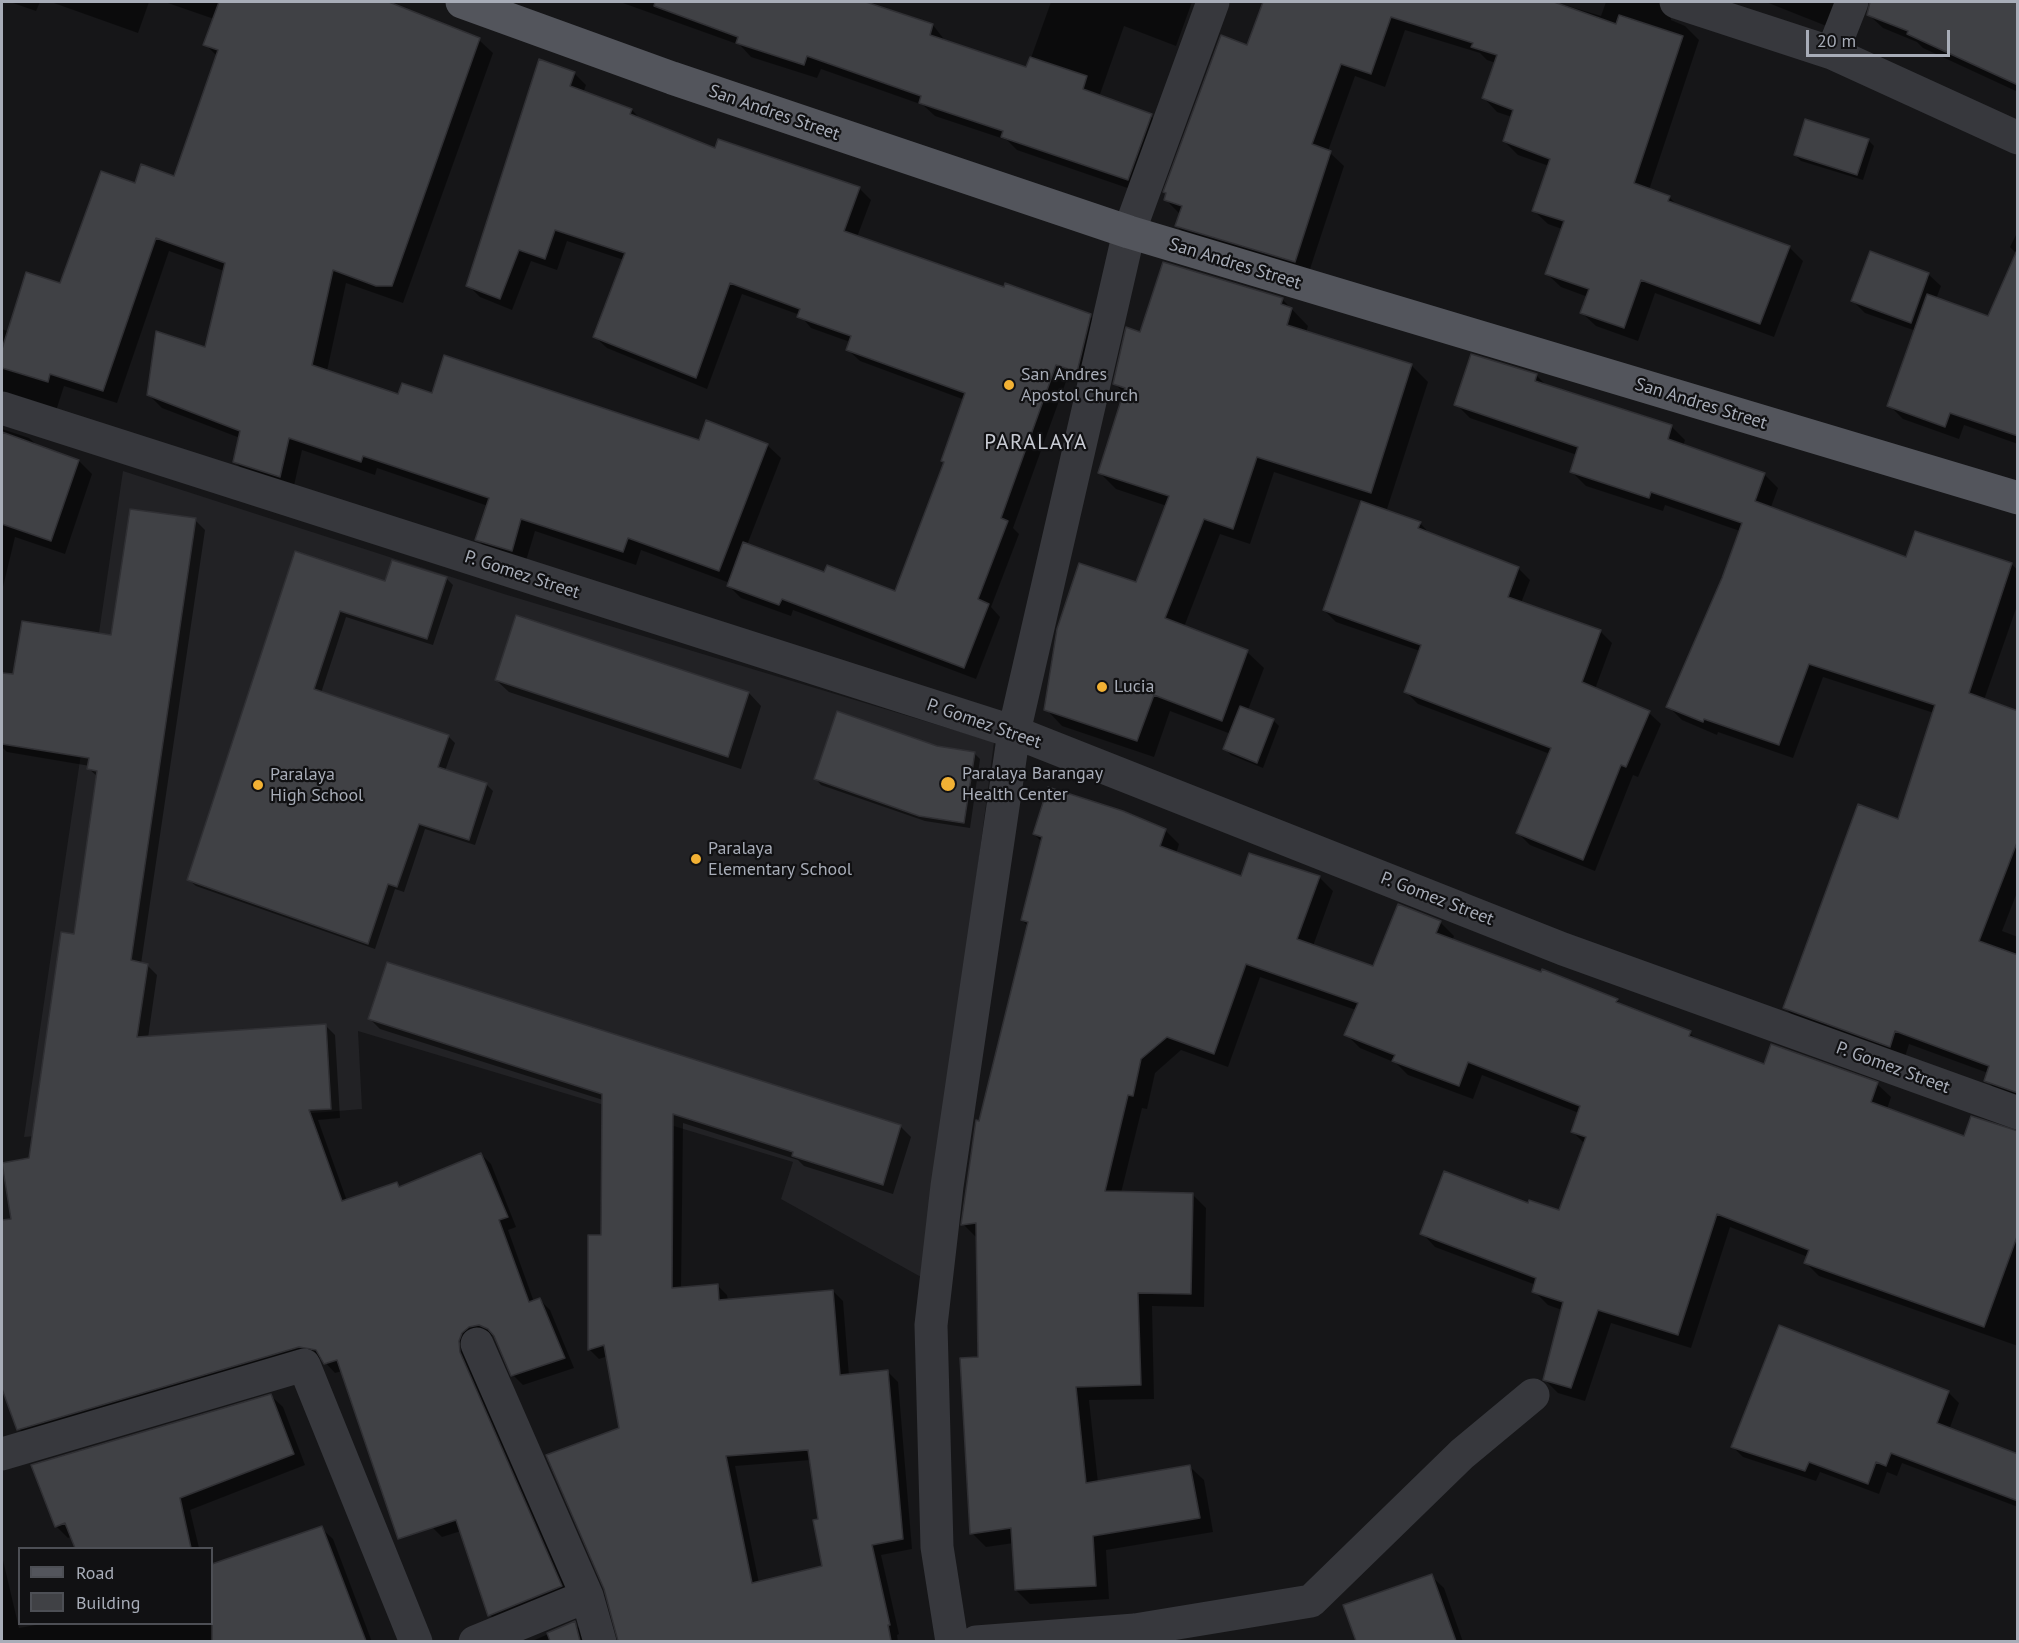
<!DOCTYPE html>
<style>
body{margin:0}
#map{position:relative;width:2019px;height:1643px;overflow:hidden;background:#161618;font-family:"PT Sans",sans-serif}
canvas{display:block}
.frame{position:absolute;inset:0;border:3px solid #a8adb8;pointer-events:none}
.legend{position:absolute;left:18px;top:1547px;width:195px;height:78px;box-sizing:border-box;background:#111113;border:2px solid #4d4f55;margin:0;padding:8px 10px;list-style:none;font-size:18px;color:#a8adb8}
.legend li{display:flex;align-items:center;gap:12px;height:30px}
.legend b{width:30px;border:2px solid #4d4f55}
.scale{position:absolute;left:1806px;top:30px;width:144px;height:27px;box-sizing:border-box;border:3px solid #a8adb8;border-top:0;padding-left:8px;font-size:18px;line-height:21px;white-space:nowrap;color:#a8adb8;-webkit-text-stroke:4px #111113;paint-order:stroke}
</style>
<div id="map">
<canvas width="2019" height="1643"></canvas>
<div class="frame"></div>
<ul class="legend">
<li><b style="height:8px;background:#53555c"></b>Road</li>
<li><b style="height:16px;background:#404145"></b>Building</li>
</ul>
<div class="scale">20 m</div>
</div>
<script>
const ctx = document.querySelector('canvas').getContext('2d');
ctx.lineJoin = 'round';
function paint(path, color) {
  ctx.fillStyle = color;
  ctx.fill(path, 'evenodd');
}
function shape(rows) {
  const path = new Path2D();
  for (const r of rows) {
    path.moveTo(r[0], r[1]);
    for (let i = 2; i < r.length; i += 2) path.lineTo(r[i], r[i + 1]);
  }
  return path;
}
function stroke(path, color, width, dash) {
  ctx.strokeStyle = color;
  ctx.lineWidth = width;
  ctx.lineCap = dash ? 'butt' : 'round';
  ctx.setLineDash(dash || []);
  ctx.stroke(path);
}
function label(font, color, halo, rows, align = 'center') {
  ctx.font = font + ' "PT Sans",sans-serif';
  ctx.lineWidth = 4.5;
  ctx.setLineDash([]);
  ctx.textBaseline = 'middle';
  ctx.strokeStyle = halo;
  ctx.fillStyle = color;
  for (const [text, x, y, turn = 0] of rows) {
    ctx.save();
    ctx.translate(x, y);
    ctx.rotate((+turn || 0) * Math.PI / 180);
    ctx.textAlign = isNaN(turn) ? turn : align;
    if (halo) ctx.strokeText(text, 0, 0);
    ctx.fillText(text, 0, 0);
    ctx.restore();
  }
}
paint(shape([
 [123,471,504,594,994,742,946,1114,921,1277,781,1199,793,1162,358,1031,362,1109,24,1137]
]), '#222225');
paint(shape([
 [10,2,40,2,36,11],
 [51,2,149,2,138,33],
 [165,2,382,2,479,40,493,53,403,303,346,283,327,371,399,396,433,395,700,442,767,445,781,458,747,545,825,573,896,593,945,463,965,400,860,361,848,350,850,342,811,328,800,315,742,294,707,389,607,348,595,337,624,260,567,241,557,270,531,261,512,310,480,297,468,285,574,73,586,85,583,93,632,110,642,121,715,150,859,188,871,200,857,237,1005,289,1090,316,1102,328,1089,383,1068,376,1013,528,1019,534,991,607,1000,617,976,679,793,610,791,616,741,598,729,586,730,583,641,550,636,565,535,531,525,564,491,553,477,539,488,506,377,468,375,475,302,450,293,490,248,475,235,462,240,438,162,408,148,394,206,349,224,271,169,251,117,403,64,386,55,414,2,410,2,329,9,332,61,285,136,185,174,178,217,56,205,44,214,19],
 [620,2,862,2,933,25,946,42,1027,69,1051,2,1192,2,1176,46,1124,26,1099,97,1151,116,1165,130,1142,193,1017,150,1007,140,935,116,923,105,821,69,817,78,751,57,740,45],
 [1265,2,1554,2,1601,16,1606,2,1678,2,1671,11,1671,20,1685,26,1699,40,1649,190,1669,197,1678,206,1789,247,1803,261,1774,337,1655,293,1638,341,1596,326,1582,313,1588,297,1561,287,1547,274,1562,229,1548,224,1534,211,1549,166,1518,155,1504,141,1512,117,1497,112,1484,98,1496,63,1487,60,1480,53,1405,30,1385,87,1355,76,1328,151,1344,166,1308,275,1190,240,1177,226,1179,213,1166,200,1248,47],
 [1766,2,1853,2,1839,31],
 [1871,2,2018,2,2018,92,1923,48,1917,42,1883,28,1869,15],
 [1868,140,1874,146,1863,180,1801,161,1795,155],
 [2018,231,2018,444,1964,425,1959,439,1903,419,1889,405,1916,331,1865,313,1853,301,1928,274,1941,286,1936,299,1989,318,2016,253,2010,247],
 [1282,299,1308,326,1306,333,1411,365,1428,382,1387,509,1377,506,1376,508,1420,523,1431,535,1518,568,1530,580,1521,603,1600,631,1612,643,1595,689,1649,713,1661,724,1638,777,1633,775,1595,871,1530,845,1518,833,1550,754,1418,704,1406,692,1420,651,1336,622,1324,610,1362,501,1274,472,1250,544,1220,534,1184,627,1247,652,1264,668,1248,710,1273,720,1279,726,1263,768,1231,755,1225,749,1231,734,1170,711,1154,757,1062,726,1046,709,1137,584,1167,506,1116,489,1099,472,1125,394,1115,384,1141,334],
 [1536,375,1548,387,1671,426,1685,440,1683,446,1764,474,1778,488,1771,507,1907,559,2011,564,2018,570,2018,603,1984,700,2018,712,2018,890,2002,931,2018,937,2018,1101,2000,1094,1986,1080,1988,1073,1909,1044,1904,1060,1799,1022,1785,1008,1899,820,1934,713,1823,677,1793,758,1718,732,1717,735,1682,720,1668,706,1723,578,1740,531,1665,505,1663,511,1586,486,1572,472,1577,455,1470,418,1456,404],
 [2,429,29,438,38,446,79,461,92,474,65,554,15,537,2,591],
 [195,520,205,530,141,964,147,965,157,975,148,1038,325,1025,335,1035,340,1118,318,1120,347,1201,397,1184,401,1188,481,1154,491,1164,516,1227,508,1230,534,1302,540,1300,550,1310,574,1368,523,1385,513,1375,496,1337,489,1335,571,1596,499,1625,490,1615,461,1531,442,1537,432,1527,342,1371,335,1373,322,1359,309,1356,29,1439,19,1429,2,1385,2,1298,24,1292,30,1160,75,936,98,777,89,769,90,766,7,752,2,747,2,674,14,676,113,637],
 [296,553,386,583,446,578,453,585,433,645,346,617,321,693,448,736,455,743,445,771,487,785,493,791,475,845,425,829,404,892,395,889,375,949,196,886,189,880],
 [496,680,749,693,761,706,741,769,509,692],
 [936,748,974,753,980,759,970,828,925,821,821,785,816,779],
 [1165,830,1179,844,1176,854,1242,878,1319,877,1333,891,1313,946,1374,968,1440,922,1454,936,1452,941,1617,1000,1623,1007,1690,1033,1699,1042,1764,1066,1877,1084,1891,1097,1887,1109,1965,1138,2018,1134,2018,1346,1819,1276,1806,1263,1808,1257,1730,1227,1691,1348,1611,1323,1585,1401,1558,1393,1544,1379,1562,1310,1548,1305,1534,1291,1536,1285,1435,1247,1422,1233,1529,1205,1560,1212,1585,1144,1573,1132,1579,1113,1482,1075,1473,1099,1408,1075,1396,1063,1360,1048,1346,1034,1356,1010,1260,977,1228,1067,1181,1050,1155,1073,1147,1109,1142,1108,1121,1193,1192,1194,1206,1208,1204,1307,1152,1306,1154,1399,1089,1400,1098,1483,1190,1467,1204,1480,1213,1532,1106,1550,1109,1599,1030,1604,1016,1590,1014,1543,986,1547,972,1533,979,1358,977,1238,963,1224,980,1123,1028,926,1022,920,1042,842,1034,834],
 [388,963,901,1127,911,1137,893,1194,804,1166,798,1160,683,1123,681,1289,717,1285,727,1295,728,1301,833,1291,843,1301,849,1376,888,1372,898,1382,912,1549,881,1555,899,1634,897,1635,898,1642,619,1642,606,1588,621,1429,608,1356,599,1359,589,1349,602,1236,603,1100,380,1029,370,1019],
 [811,1460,824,1567,759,1583,735,1466],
 [1948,1392,1959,1403,1949,1430,2018,1456,2018,1507,1902,1463,1897,1476,1887,1472,1879,1494,1820,1472,1816,1481,1743,1457,1732,1446],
 [271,1396,283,1407,305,1465,190,1510,199,1548,76,1548,72,1536,68,1538,57,1527,33,1466],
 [321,1528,333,1539,372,1642,2,1642,2,1556,19,1628,41,1624,212,1624,212,1565],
 [1431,1576,1444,1588,1463,1642,1357,1642,1345,1606],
 [574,1623,584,1633,587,1642,530,1642]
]), '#0007');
const building = shape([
 [219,2,389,2,480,38,392,286,376,286,333,270,312,365,398,394,402,383,432,393,444,355,699,440,706,420,768,444,719,571,628,538,623,552,521,519,512,551,475,540,489,498,363,456,361,462,289,438,280,477,233,462,240,431,147,395,156,331,205,347,225,263,156,238,103,391,50,374,48,382,2,368,2,349,26,272,60,283,101,171,135,183,141,164,174,176,218,50,203,45,219,2],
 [655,2,866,2,933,24,930,35,1026,67,1030,57,1087,76,1083,89,1152,114,1128,180,1001,137,1003,131,919,103,921,96,807,56,804,65,736,43,738,37,654,6,655,2],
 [1263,2,1554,2,1616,24,1619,15,1683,36,1634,183,1670,196,1668,201,1790,246,1760,324,1641,280,1624,328,1580,313,1589,289,1545,274,1564,221,1532,211,1550,159,1503,141,1513,110,1482,98,1497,55,1471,47,1473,43,1391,17,1371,74,1341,64,1312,144,1331,151,1295,262,1175,226,1182,206,1164,200,1166,193,1163,192,1221,35,1247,45,1263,2],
 [1870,2,2018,2,2018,85,1907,34,1908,31,1867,15,1870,2],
 [539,59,575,72,570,86,632,109,630,114,715,148,718,139,860,187,844,231,1004,287,1005,283,1091,314,1077,372,1056,365,1001,518,1008,521,978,599,989,604,964,668,782,599,779,605,727,586,743,542,824,572,827,565,895,591,944,462,941,461,965,393,846,350,851,336,797,317,800,309,730,283,696,378,593,337,625,253,555,230,545,259,519,250,500,299,466,286,539,59],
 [1805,119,1869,139,1857,175,1794,155,1805,119],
 [2018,248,2018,436,1950,413,1945,427,1887,406,1927,294,1988,316,2018,248],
 [1870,251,1929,273,1911,323,1851,301,1870,251],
 [1163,262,1283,298,1281,304,1292,308,1287,325,1412,364,1371,493,1257,457,1233,529,1204,519,1165,618,1248,650,1222,721,1154,695,1137,741,1044,710,1057,629,1079,563,1136,582,1169,496,1098,473,1125,388,1113,384,1126,327,1140,332,1163,262],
 [1471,354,1537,374,1535,381,1672,425,1668,439,1765,473,1755,501,1906,557,1915,531,2012,563,1969,693,2018,711,2018,840,1979,941,2018,955,2018,1093,1984,1081,1989,1066,1895,1031,1890,1047,1783,1008,1858,804,1898,819,1935,705,1809,664,1779,745,1704,719,1703,722,1666,707,1722,578,1742,523,1651,492,1649,498,1570,472,1578,447,1454,405,1471,354],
 [2,432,79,460,51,541,2,524,2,432],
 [1361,501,1421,522,1418,528,1519,567,1508,597,1601,630,1582,682,1650,711,1626,767,1621,765,1583,860,1516,833,1551,748,1404,692,1421,645,1323,610,1361,501],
 [130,509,196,518,131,960,148,964,137,1037,326,1024,331,1109,309,1110,342,1201,397,1182,399,1187,481,1153,508,1217,499,1220,529,1302,540,1298,565,1358,511,1376,494,1336,488,1329,479,1325,469,1327,462,1333,459,1341,460,1352,562,1586,488,1616,456,1520,398,1539,337,1360,324,1364,316,1350,299,1347,17,1430,2,1389,2,1220,11,1219,2,1163,29,1158,61,932,74,934,97,771,87,769,89,758,2,744,2,673,13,674,22,621,111,635,130,509],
 [295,551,385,581,392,560,447,577,427,639,340,611,314,689,449,735,438,767,487,783,469,840,419,824,397,887,388,884,368,944,187,880,295,551],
 [516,615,749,692,728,757,495,680,516,615],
 [1240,706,1274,719,1257,763,1223,749,1240,706],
 [837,711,937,746,975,752,964,823,919,816,814,779,837,711],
 [1048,787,1123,811,1166,829,1160,846,1241,876,1249,853,1320,876,1297,939,1373,966,1398,904,1441,921,1436,933,1541,972,1542,969,1618,999,1616,1002,1691,1031,1689,1036,1764,1064,1771,1044,1878,1082,1871,1102,1964,1136,1971,1116,2018,1131,2018,1234,1984,1327,1804,1263,1809,1250,1717,1214,1678,1335,1598,1310,1571,1388,1543,1380,1563,1302,1532,1292,1536,1278,1420,1234,1444,1171,1528,1203,1529,1200,1559,1210,1586,1137,1571,1132,1580,1106,1468,1062,1459,1086,1392,1061,1395,1055,1344,1035,1358,1003,1246,964,1214,1054,1167,1037,1141,1059,1133,1096,1128,1095,1105,1191,1193,1193,1191,1294,1138,1293,1141,1385,1076,1387,1086,1483,1190,1465,1200,1518,1093,1536,1096,1586,1015,1590,1011,1528,970,1534,960,1358,978,1357,976,1223,961,1225,976,1120,979,1121,1028,922,1021,920,1042,837,1033,834,1048,787],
 [387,962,901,1125,883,1185,792,1156,793,1152,673,1114,672,1288,718,1284,719,1300,833,1290,840,1375,888,1370,903,1539,872,1545,890,1625,888,1625,891,1641,618,1641,604,1589,546,1455,619,1428,604,1345,588,1350,588,1235,601,1235,602,1094,368,1019,387,962],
 [808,1450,818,1519,813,1520,822,1566,752,1583,726,1456,808,1450],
 [1779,1325,1949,1391,1937,1423,2018,1454,2018,1501,1891,1453,1886,1466,1876,1462,1868,1484,1809,1462,1805,1471,1731,1447,1779,1325],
 [271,1394,294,1454,180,1498,191,1548,75,1548,65,1523,55,1527,31,1465,271,1394],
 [322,1526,366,1641,212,1641,212,1564,322,1526],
 [1432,1574,1456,1641,1356,1641,1343,1605,1432,1574],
 [575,1621,580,1641,550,1641,547,1633,575,1621]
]);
paint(building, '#404145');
stroke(building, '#303034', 1.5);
stroke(shape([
 [1676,2,1832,53,2018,138],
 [1832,53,1852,2],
 [2,408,1014,732,1563,949,2018,1113],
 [477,1344,587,1596,600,1642],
 [2,1454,304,1365,416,1642],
 [475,1642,587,1596],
 [952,1642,937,1547,931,1325,947,1186,1014,732,1129,232,1213,2],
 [976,1642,1135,1630,1311,1601,1462,1454,1533,1395]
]), '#37383d', 33);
stroke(shape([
 [462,2,672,78,1129,232,2018,498]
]), '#53555c', 33);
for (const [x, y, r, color] of [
 [1009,385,6,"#f2b134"],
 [1102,687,6,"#f2b134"],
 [948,784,8,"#f2b134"],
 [258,785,6,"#f2b134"],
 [696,859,6,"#f2b134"]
]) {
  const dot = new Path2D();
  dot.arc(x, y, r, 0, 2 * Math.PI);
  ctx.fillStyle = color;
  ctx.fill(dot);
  stroke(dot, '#111113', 2);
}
label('18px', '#a8adb8', '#111113', [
 ["San Andres Street",774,113,19],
 ["San Andres Street",1235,264,17],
 ["San Andres Street",1701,404,17],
 ["P. Gomez Street",522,575,18],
 ["P. Gomez Street",984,724,19],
 ["P. Gomez Street",1437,899,21],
 ["P. Gomez Street",1893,1068,20]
]);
label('18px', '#a8adb8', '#111113', [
 ["San Andres",1021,375],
 ["Apostol Church",1021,396],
 ["Lucia",1114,687],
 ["Paralaya Barangay",962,774],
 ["Health Center",962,795],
 ["Paralaya",270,775],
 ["High School",270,796],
 ["Paralaya",708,849],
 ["Elementary School",708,870]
], 'left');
ctx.letterSpacing = '1.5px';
label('21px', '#c9ccd4', '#111113', [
 ["PARALAYA",1036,443]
]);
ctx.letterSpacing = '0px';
</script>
